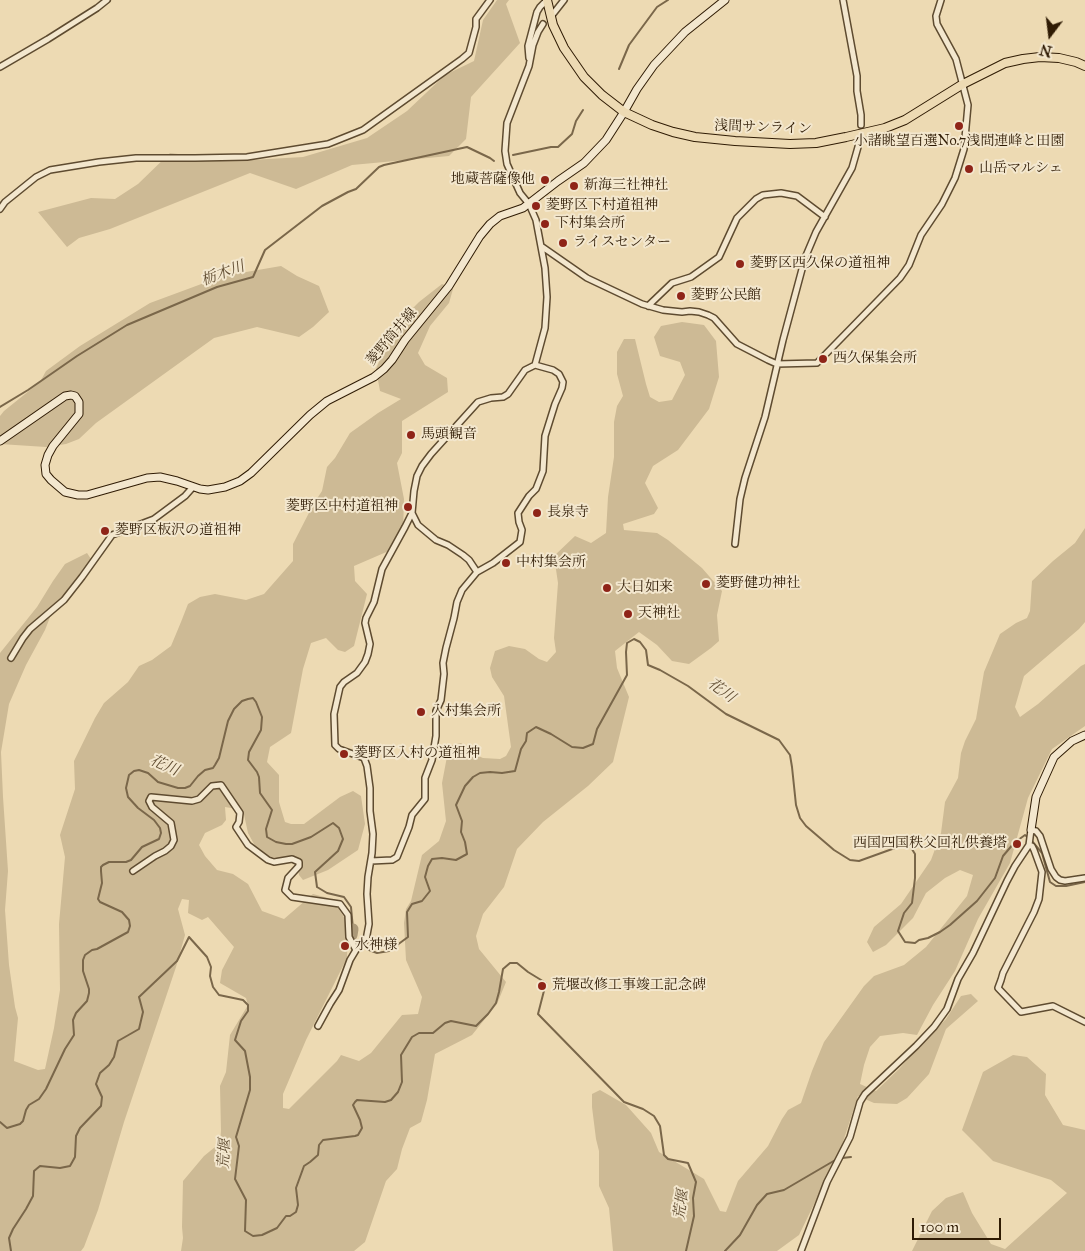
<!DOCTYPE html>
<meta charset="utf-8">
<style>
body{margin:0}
#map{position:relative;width:1085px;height:1251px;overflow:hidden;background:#eddab3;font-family:"IM FELL Great Primer",serif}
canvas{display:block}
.north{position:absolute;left:1025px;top:10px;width:50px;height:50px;-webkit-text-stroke:4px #f3e7ce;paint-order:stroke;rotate:195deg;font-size:14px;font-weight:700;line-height:20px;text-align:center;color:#2f1b04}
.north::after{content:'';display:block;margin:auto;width:18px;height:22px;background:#2f1b04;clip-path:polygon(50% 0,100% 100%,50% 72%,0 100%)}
.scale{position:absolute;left:912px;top:1218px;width:89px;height:22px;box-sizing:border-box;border:2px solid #2f1b04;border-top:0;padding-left:6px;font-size:15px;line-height:18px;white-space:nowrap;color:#2f1b04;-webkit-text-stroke:4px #f3e7ce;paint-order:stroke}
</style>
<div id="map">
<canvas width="1085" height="1251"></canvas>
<div class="north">N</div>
<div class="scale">100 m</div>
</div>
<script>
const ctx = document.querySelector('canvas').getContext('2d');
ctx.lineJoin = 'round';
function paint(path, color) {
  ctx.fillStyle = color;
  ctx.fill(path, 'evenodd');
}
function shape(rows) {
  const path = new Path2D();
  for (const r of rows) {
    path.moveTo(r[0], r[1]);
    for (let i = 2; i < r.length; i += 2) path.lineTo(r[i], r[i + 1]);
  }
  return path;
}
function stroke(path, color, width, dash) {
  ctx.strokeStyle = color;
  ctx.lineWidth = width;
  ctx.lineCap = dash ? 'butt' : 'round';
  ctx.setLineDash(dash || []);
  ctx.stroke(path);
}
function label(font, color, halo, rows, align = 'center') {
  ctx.font = font + ' "IM FELL Great Primer","Noto Serif JP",serif';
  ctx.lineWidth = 4;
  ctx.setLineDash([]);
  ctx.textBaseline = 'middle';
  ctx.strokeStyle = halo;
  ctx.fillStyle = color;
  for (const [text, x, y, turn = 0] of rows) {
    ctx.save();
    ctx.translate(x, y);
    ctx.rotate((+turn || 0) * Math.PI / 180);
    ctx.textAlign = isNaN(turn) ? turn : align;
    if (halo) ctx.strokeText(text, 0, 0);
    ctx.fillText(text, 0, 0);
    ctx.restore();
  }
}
paint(shape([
 [497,0,509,0,506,4,520,43,471,97,466,139,449,156,352,165,296,189,250,173,110,229,79,238,67,247,38,212,91,198,115,199,138,184,170,153,234,161,303,157,367,138,407,111,445,75,474,61,483,20],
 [281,266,297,276,319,286,329,312,313,327,299,337,257,327,214,338,96,423,79,439,66,444,46,447,0,444,0,416,4,411,40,382,46,371,80,346,150,303,223,276],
 [442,284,453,289,449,303,430,326,418,353,425,365,447,378,448,392,402,421,402,453,397,463,404,499,403,531,391,550,354,566,355,581,367,594,354,646,345,652,338,650,326,638,311,643,303,669,291,733,270,747,267,762,279,775,279,802,285,822,291,824,304,824,340,797,353,791,361,796,365,824,358,850,328,870,303,880,299,875,296,861,260,855,248,833,243,810,225,807,226,820,222,825,205,833,199,845,205,856,217,870,233,874,248,884,262,911,284,919,313,894,328,898,338,908,348,923,347,958,306,1040,283,1094,283,1108,289,1109,337,1061,341,1055,359,1061,371,1053,402,1015,418,1014,422,997,406,960,404,923,406,909,411,901,422,855,439,841,446,821,442,783,449,746,461,743,476,755,483,758,500,759,506,756,511,747,504,696,492,677,490,668,495,651,509,646,525,649,539,659,547,662,556,652,554,638,558,583,554,556,575,536,591,543,606,533,608,497,614,457,614,422,617,406,623,396,617,374,617,352,624,339,635,339,646,384,650,397,659,402,672,400,685,375,680,362,660,356,654,337,661,326,682,322,704,325,716,341,719,377,709,409,678,450,653,466,645,483,658,508,654,514,623,524,624,530,657,533,668,540,702,568,722,591,717,615,719,641,711,648,689,664,672,661,657,645,639,632,615,651,617,668,629,697,613,762,588,786,543,822,517,849,504,887,483,914,476,936,479,949,506,982,497,1004,472,1035,435,1054,427,1100,421,1122,410,1128,402,1149,397,1169,386,1181,365,1242,354,1251,181,1251,183,1238,182,1227,183,1181,204,1156,220,1143,221,1131,220,1086,226,1072,230,1035,248,1005,246,998,220,983,222,970,234,947,208,917,202,920,188,913,189,900,182,899,178,909,185,935,176,967,124,1122,98,1210,84,1247,81,1251,0,1251,0,653,37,607,53,581,65,564,87,553,91,559,54,607,45,630,26,665,9,704,1,752,3,797,8,871,5,910,9,965,15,1007,18,1018,14,1061,38,1070,45,1069,54,1028,60,990,59,924,65,857,60,835,75,789,74,761,95,718,104,703,128,682,139,666,152,660,171,646,181,622,188,604,200,597,215,594,246,600,264,594,293,561,293,544,314,503,322,491,327,467,335,458,350,433,378,413,401,399,380,391,376,369,393,328,419,302],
 [1085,528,1085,622,1079,629,1024,676,1015,707,1020,717,1038,704,1081,666,1085,664,1085,726,1052,749,1028,798,1010,863,978,919,955,971,933,1005,917,1035,903,1033,880,1036,870,1047,864,1065,860,1084,876,1091,899,1069,917,1049,946,1019,961,996,971,994,978,1001,946,1029,929,1074,907,1098,897,1104,874,1103,858,1096,840,1151,799,1235,777,1251,613,1251,609,1208,599,1186,599,1151,596,1139,592,1107,592,1094,600,1090,626,1105,651,1133,659,1152,704,1179,720,1211,726,1212,738,1181,768,1146,782,1119,788,1110,801,1103,812,1071,824,1042,864,986,874,976,904,965,926,947,967,896,973,875,960,870,945,878,926,893,913,918,886,945,873,952,867,942,874,927,901,904,931,860,941,833,945,802,958,778,961,753,965,741,976,719,984,672,1000,634,1016,623,1027,618,1030,611,1032,581,1053,561,1075,543],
 [1013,1055,1027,1057,1046,1074,1045,1095,1063,1125,1085,1130,1085,1251,912,1251,932,1211,946,1198,963,1192,972,1213,991,1244,1005,1249,1067,1193,1051,1180,993,1161,962,1130,983,1072]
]), '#cdba95');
stroke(shape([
 [619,69,629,45,657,7,668,0],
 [513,155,551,147,558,147,572,134,576,121,583,110],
 [0,407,28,390,77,356,127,325,217,287,253,277,265,250,322,206,348,192,356,189,379,167,384,165,467,147,490,158,494,161],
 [352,935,354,940,369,950,377,953,389,951,408,937,407,912,412,904,422,901,430,891,425,877,428,866,432,859,442,858,456,860,467,854,465,842,461,832,462,821,456,805,465,786,473,777,480,773,490,772,502,773,515,771,521,749,526,741,527,733,536,727,551,734,572,747,583,748,593,744,597,729,627,675,626,652,627,643,634,639,640,642,646,650,648,665,660,670,688,686,726,714,779,740,790,755,792,767,796,805,800,818,806,826,834,850,850,860,859,861,895,848,910,846,915,854,915,878,912,903,904,913,898,931,905,942,915,943,919,940,928,938,940,932,950,925,977,901,995,878,1003,856,1014,843,1025,835,1031,840,1042,853,1050,882,1056,886,1066,886,1085,882],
 [0,1122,7,1128,20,1124,23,1121,26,1110,29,1105,39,1099,46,1089,65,1049,74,1035,73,1020,76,1013,87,1001,89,993,89,989,83,971,83,960,85,955,92,950,97,949,128,932,130,926,129,920,122,912,100,902,98,899,102,883,101,871,101,867,103,865,109,862,126,862,131,860,142,847,159,839,161,833,160,828,154,820,138,808,128,797,126,788,129,775,134,771,139,770,148,773,158,782,178,788,185,788,190,786,198,776,205,770,213,768,215,765,219,758,228,721,234,709,242,701,248,699,253,698,256,702,262,717,261,730,249,752,248,760,257,772,259,777,260,793,272,810,266,829,267,837,276,842,286,844,292,844,311,837,333,823,339,828,343,839,338,851,315,872,317,887,327,893,344,897,351,907,353,929],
 [842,1158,851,1157],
 [11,1251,9,1238,13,1229,26,1209,33,1196,34,1171,40,1166,60,1168,70,1166,75,1157,76,1136,80,1128,101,1106,102,1097,96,1084,100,1073,109,1065,114,1057,118,1041,139,1029,143,1012,139,997,177,961,189,937,207,957,211,967,210,976,213,987,219,995,243,1000,248,1005,248,1011,241,1021,235,1040,245,1051,250,1077,250,1090,236,1137,239,1146,235,1179,246,1200,245,1231,253,1236,262,1235,277,1228,286,1216,290,1216,296,1212,298,1205,296,1188,304,1166,310,1162,318,1155,319,1145,323,1140,355,1136,358,1135,362,1128,360,1120,353,1105,355,1102,357,1100,385,1102,391,1100,398,1092,402,1082,401,1055,412,1037,419,1033,433,1033,445,1023,451,1021,476,1026,488,1014,496,1003,499,992,503,969,510,963,517,963,528,972,546,983,538,1014,624,1102,643,1109,654,1116,660,1126,664,1155,668,1159,688,1163,696,1182,693,1198,694,1216,686,1251],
 [725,1251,740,1235,757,1205,767,1194,784,1190,837,1159]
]), '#7a674a', 2);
stroke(shape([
 [352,935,353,929]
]), '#ac9978', 11);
const street = shape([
 [843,0,857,76,857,91,861,115,861,125],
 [553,14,564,0],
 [529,58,528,46,537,12,540,7,547,0],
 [0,67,48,39,97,8,107,0],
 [0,209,5,202,36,177,50,170,99,162,136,158,195,158,247,157,328,144,363,130,462,59,469,53,476,27,476,19,490,0],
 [541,246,587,278,642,304,663,310,682,312,690,311,699,312,708,315,714,318,737,344,768,360,777,364,817,363,900,278,909,265,921,235,942,204,955,178,964,149,968,105,956,59,937,24,936,16,941,0],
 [648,306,672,283,691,277,719,257,737,218,756,199,763,195,781,193,797,196,825,217],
 [412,513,418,525,436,540,448,545,463,555,469,560,477,572],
 [735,544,740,499,745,478,765,417,783,340,805,258,816,232,852,168,860,140],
 [11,658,23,638,30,629,64,600,82,577,112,535,154,519,185,496,193,487],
 [1029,845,1032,846,1034,850,1042,872,1039,899,1034,912,1003,973,1001,980,998,988,1021,1012,1053,1006,1085,1022],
 [371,861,392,860,397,857,409,827,412,815,425,799,425,778,432,760,436,736,436,711,441,700,444,674,443,663,446,648,454,618,457,602,462,590,477,572,493,563,520,542,522,530,519,522,518,513,529,496,536,489,543,471,545,436,555,404,562,388,563,382,559,374,553,370,535,365],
 [133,871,155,856,165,851,171,846,174,840,171,823,152,807,149,801,151,797,192,801,199,799,212,786,221,785,240,813,239,822,236,827,248,845,268,860,274,862,292,859,299,862,299,866,288,878,285,890,292,897,340,904,348,915,349,937,356,950],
 [318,1026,330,1004,339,990,350,960,356,950,366,940,369,924,367,894,368,877,372,853,373,834,370,811,370,788,367,766,364,758,339,749,335,745,334,714,340,687,344,682,357,673,365,662,368,654,370,644,365,623,366,618,374,602,382,569,405,527,412,513,414,491,417,476,422,466,431,454,478,402,491,398,503,397,508,394,525,370,535,365,545,328,547,297,545,268,536,220,529,204,520,193,507,164,505,151,507,123,529,66,533,45,538,32,543,24],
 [801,1251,827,1182,850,1137,860,1102,865,1094,916,1046,934,1027,947,1009,958,979,973,953,1007,881,1015,866,1029,845,1031,830,1036,831,1040,836,1051,869,1056,877,1060,880,1065,881,1085,878]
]);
const secondary = shape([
 [0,441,65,396,71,395,75,396,79,402,79,414,53,446,48,455,45,465,46,474,51,480,65,492,78,495,87,495,147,478,160,477,177,481,200,489,208,490,225,487,240,481,251,473,310,415,327,401,374,377,384,369,392,360,405,340,449,286,480,236,490,224,500,216,523,208,558,181,584,163,606,140,624,112,637,89,654,65,685,32,725,0],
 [1031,830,1036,797,1054,757,1072,741,1085,735]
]);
const primary = shape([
 [547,0,553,25,564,48,584,77,602,95,624,112,652,125,673,132,695,137,735,141,790,144,816,143,846,137,885,128,905,120,963,84,1005,63,1023,59,1040,57,1059,58,1076,62,1085,66]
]);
stroke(street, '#5e4b30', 8);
stroke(secondary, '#2f1b04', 9);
stroke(primary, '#2f1b04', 10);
stroke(street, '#f3e7ce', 5);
stroke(secondary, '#f3e7ce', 7);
stroke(primary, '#eddab3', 8);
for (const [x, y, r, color] of [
 [959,126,5,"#8f2418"],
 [969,169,5,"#8f2418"],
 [545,180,5,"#8f2418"],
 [574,186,5,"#8f2418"],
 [536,206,5,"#8f2418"],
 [545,224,5,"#8f2418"],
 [563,243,5,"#8f2418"],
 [740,264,5,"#8f2418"],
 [681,296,5,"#8f2418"],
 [823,359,5,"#8f2418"],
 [411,435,5,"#8f2418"],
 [408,507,5,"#8f2418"],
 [537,513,5,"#8f2418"],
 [105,531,5,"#8f2418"],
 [506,563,5,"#8f2418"],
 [706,584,5,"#8f2418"],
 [607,588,5,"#8f2418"],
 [628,614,5,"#8f2418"],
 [421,712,5,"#8f2418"],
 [344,754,5,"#8f2418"],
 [1017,844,5,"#8f2418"],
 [345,946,5,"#8f2418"],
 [542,986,5,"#8f2418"]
]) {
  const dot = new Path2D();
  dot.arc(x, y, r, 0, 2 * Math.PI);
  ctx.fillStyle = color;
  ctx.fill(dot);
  stroke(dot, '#f3e7ce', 2);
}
label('14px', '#2f1b04', '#f3e7ce', [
 ["浅間サンライン",763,128,2],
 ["菱野筒井線",392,337,-50]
]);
label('14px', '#2f1b04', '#f3e7ce', [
 ["小諸眺望百選No.7浅間連峰と田園",959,142,"center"],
 ["山岳マルシェ",979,169],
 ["地蔵菩薩像他",535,180,"right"],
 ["新海三社神社",584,186],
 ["菱野区下村道祖神",546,206],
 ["下村集会所",555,224],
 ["ライスセンター",573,243],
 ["菱野区西久保の道祖神",750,264],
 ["菱野公民館",691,296],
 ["西久保集会所",833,359],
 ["馬頭観音",421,435],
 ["菱野区中村道祖神",398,507,"right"],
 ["長泉寺",547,513],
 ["菱野区板沢の道祖神",115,531],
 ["中村集会所",516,563],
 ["菱野健功神社",716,584],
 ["大日如来",617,588],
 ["天神社",638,614],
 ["入村集会所",431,712],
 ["菱野区入村の道祖神",354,754],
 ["西国四国秩父回礼供養塔",1007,844,"right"],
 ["水神様",355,946],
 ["荒堰改修工事竣工記念碑",552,986]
], 'left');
label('italic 15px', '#614d32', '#f3e7ce', [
 ["栃木川",223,274,-20],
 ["花川",721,691,36],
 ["花川",164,766,23],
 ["荒堰",225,1154,-87],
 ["荒堰",682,1205,-83]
]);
</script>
